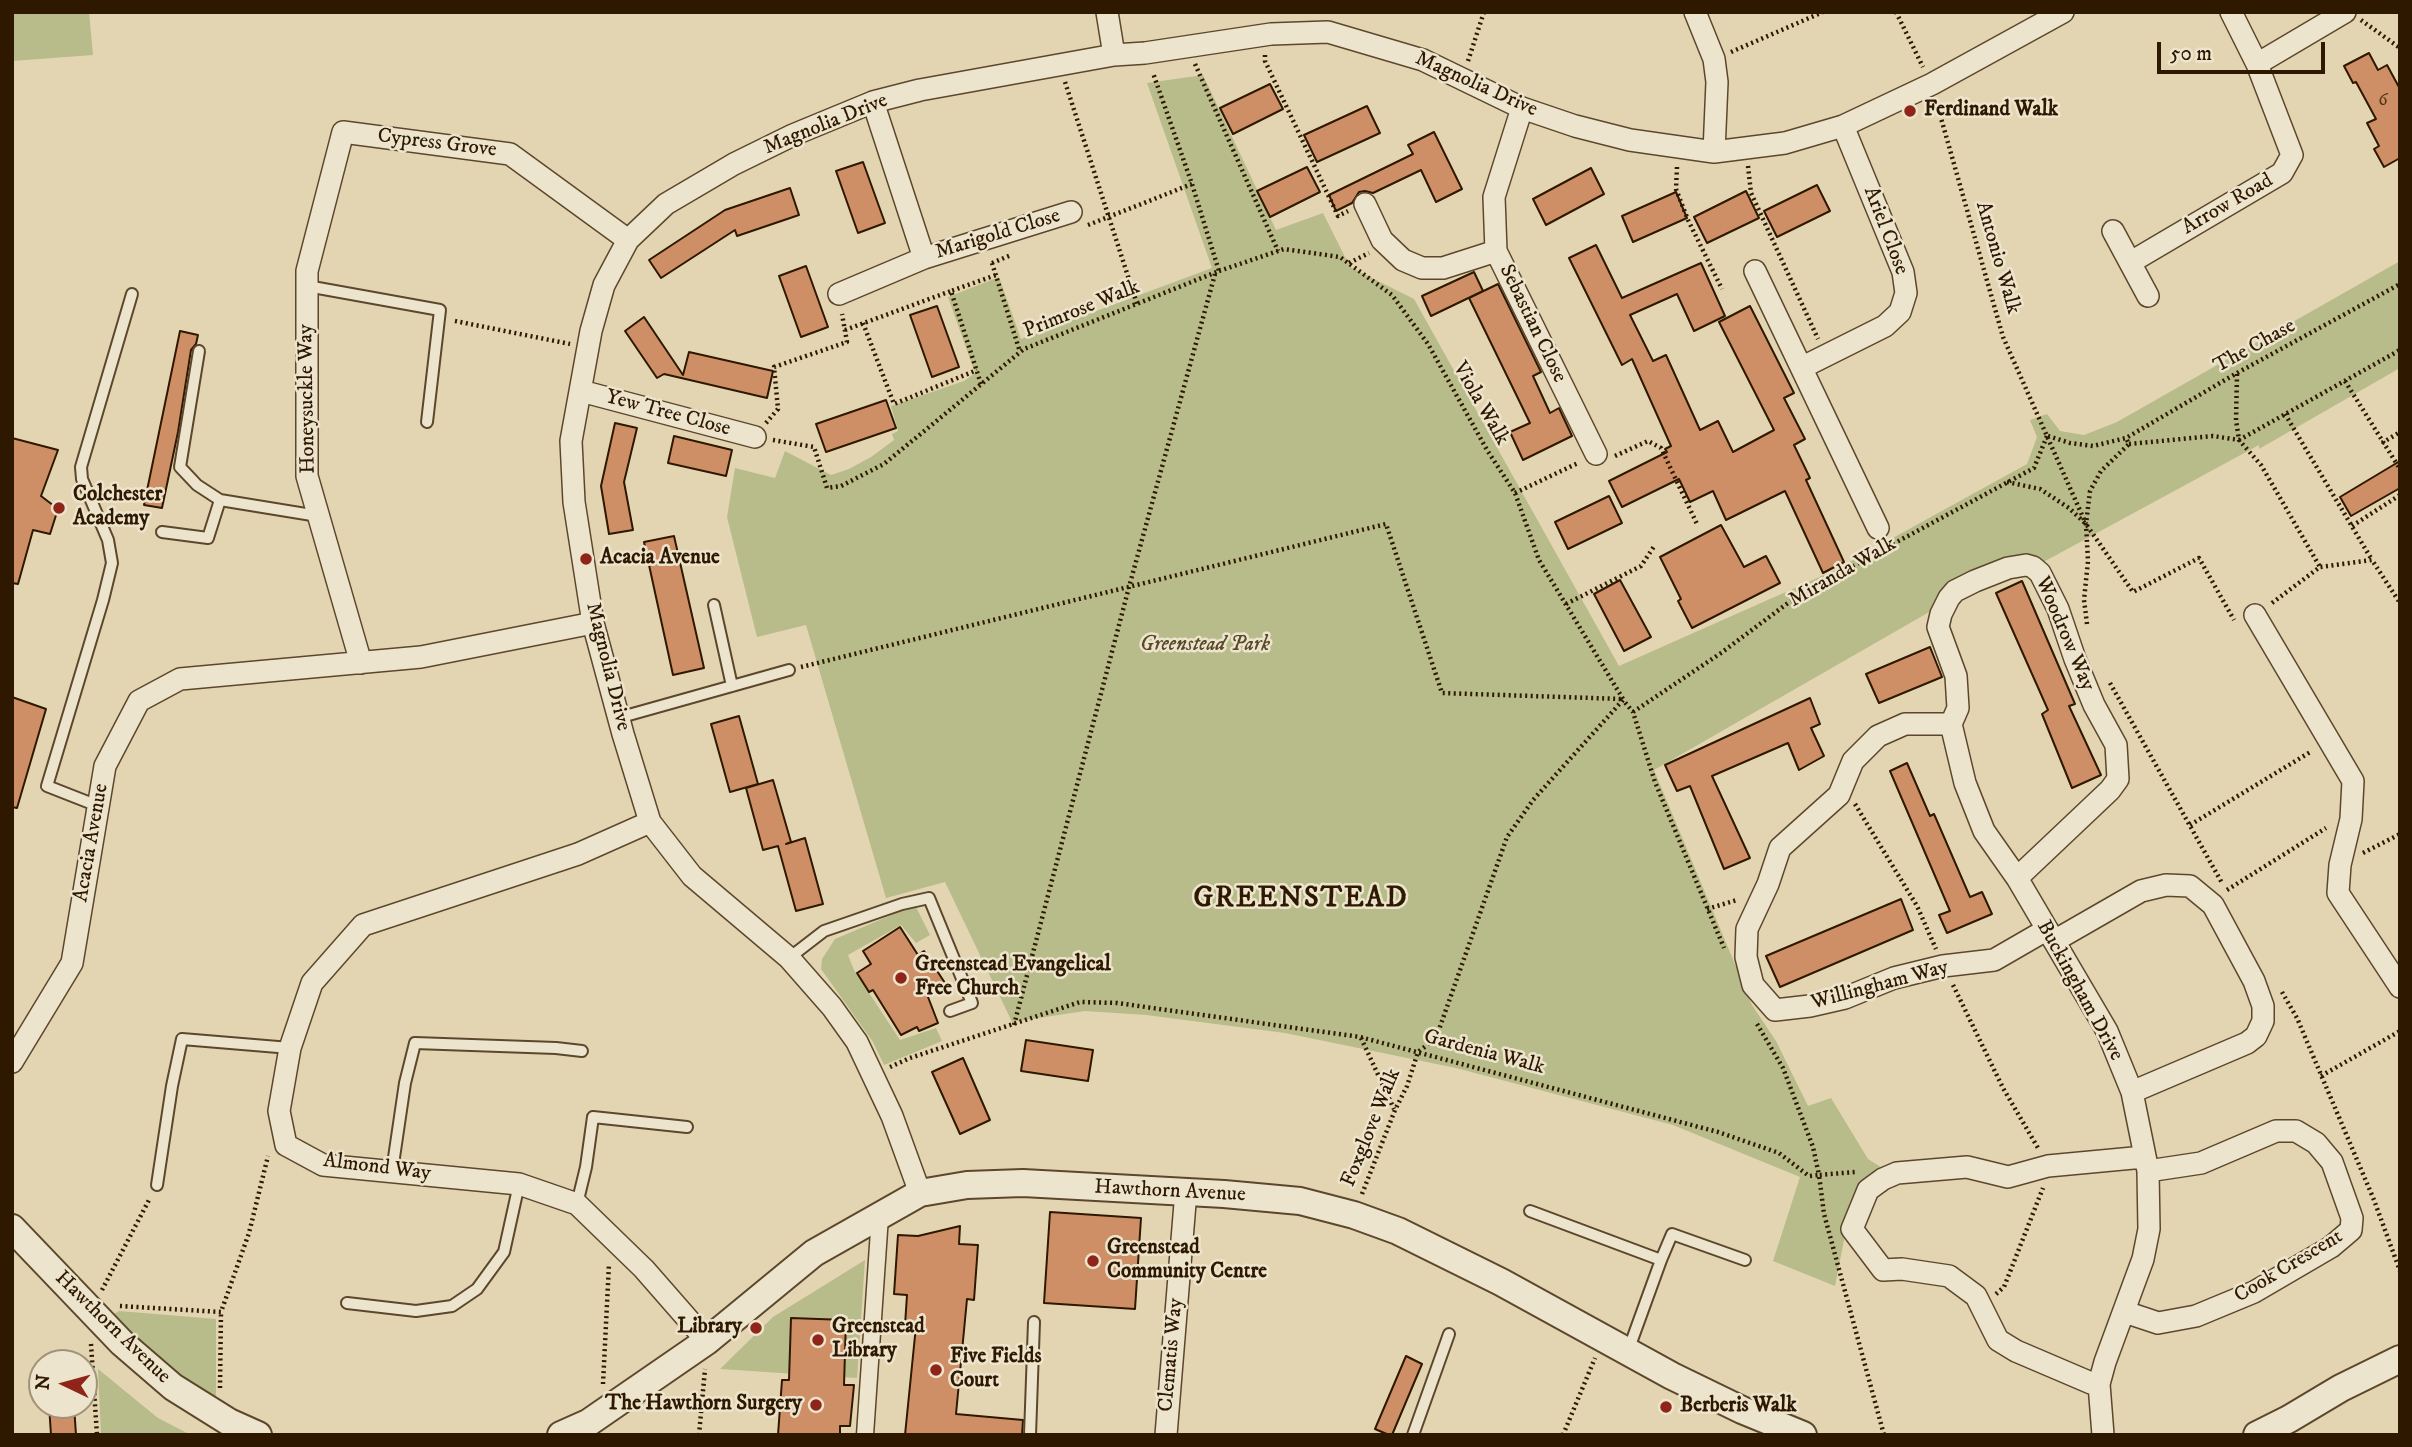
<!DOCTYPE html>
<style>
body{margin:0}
#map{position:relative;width:2412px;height:1447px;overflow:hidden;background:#e4d5b2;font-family:"IM FELL DW Pica",serif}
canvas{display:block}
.frame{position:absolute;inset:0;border:14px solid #2e1800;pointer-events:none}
.north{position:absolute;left:28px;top:1349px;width:70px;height:70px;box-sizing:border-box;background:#ede4cd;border:2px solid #a1927b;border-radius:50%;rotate:275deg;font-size:19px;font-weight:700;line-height:28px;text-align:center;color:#2e1800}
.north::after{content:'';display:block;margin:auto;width:24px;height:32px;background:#8f2418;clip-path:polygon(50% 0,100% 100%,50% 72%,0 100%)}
.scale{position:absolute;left:2157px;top:42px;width:168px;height:32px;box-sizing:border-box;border:4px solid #2e1800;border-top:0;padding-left:9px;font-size:21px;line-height:24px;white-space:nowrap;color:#2e1800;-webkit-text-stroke:5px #ede4cd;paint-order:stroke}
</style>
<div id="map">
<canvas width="2412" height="1447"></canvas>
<div class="frame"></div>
<div class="north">N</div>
<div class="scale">50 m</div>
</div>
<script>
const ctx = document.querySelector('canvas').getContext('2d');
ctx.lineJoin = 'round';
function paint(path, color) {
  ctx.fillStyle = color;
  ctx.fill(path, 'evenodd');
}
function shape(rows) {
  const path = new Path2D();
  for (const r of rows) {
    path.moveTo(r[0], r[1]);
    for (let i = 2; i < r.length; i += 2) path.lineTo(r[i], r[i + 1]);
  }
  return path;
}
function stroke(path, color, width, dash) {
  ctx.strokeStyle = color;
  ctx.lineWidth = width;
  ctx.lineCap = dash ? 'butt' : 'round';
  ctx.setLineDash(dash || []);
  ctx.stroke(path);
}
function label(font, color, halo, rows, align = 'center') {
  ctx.font = font + ' "IM FELL DW Pica",serif';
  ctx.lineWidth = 5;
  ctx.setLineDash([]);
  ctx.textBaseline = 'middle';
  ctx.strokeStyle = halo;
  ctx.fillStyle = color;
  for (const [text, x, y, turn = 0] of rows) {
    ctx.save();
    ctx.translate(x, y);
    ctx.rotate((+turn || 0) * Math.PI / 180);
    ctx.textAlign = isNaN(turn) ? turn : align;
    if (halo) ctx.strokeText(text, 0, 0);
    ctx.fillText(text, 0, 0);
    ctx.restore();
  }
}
paint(shape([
 [12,12,89,12,93,55,12,61],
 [1203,75,1276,230,1323,213,1350,267,1414,299,1619,666,1833,571,2027,464,2037,437,2030,420,2047,414,2060,431,2084,435,2117,422,2400,261,2400,368,2259,449,2259,445,2036,566,1945,603,1654,770,1752,1005,1776,1041,1808,1106,1831,1098,1868,1159,1890,1173,1845,1235,1835,1286,1773,1261,1800,1177,1673,1125,1456,1068,1285,1033,1146,1015,1085,1011,1012,1022,945,882,886,898,806,625,757,637,727,517,735,468,775,478,785,451,831,475,849,469,871,457,894,440,892,434,898,431,891,406,964,381,975,373,948,297,999,277,1021,339,1212,268,1147,83],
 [915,905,930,935,916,943,901,925,848,955,854,970,900,1040,936,1028,942,1041,884,1065,873,1042,821,969,822,959,835,939],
 [865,1260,857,1378,720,1369,773,1317],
 [119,1311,216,1319,216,1404,172,1376,112,1315],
 [98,1369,158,1418,191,1435,101,1435]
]), '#b7bc8a');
const building = shape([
 [2369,53,2378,70,2387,65,2400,89,2400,158,2384,167,2374,149,2379,146,2367,123,2376,119,2356,82,2353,83,2344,66,2369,53],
 [1270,84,1283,109,1233,134,1220,108,1270,84],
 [1367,106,1380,133,1317,162,1304,135,1367,106],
 [1434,132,1462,189,1436,202,1421,170,1373,193,1365,191,1359,192,1352,203,1336,211,1329,195,1413,154,1408,145,1434,132],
 [863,162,885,223,858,233,836,171,863,162],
 [1307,167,1320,192,1270,217,1257,191,1307,167],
 [1591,168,1604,194,1546,225,1533,199,1591,168],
 [1817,185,1830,211,1777,237,1764,211,1817,185],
 [790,188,799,215,737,236,735,230,661,278,649,260,725,210,790,188],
 [1746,191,1759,218,1707,243,1694,217,1746,191],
 [1676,192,1687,218,1633,242,1622,216,1676,192],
 [1596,245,1622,298,1701,263,1725,316,1694,331,1677,294,1630,315,1653,361,1666,355,1700,430,1718,421,1733,452,1774,430,1719,322,1750,306,1794,393,1784,398,1805,439,1794,445,1810,478,1806,480,1844,562,1823,573,1785,491,1726,520,1713,491,1690,502,1679,479,1622,507,1609,481,1667,452,1665,449,1671,446,1632,359,1622,365,1569,258,1596,245],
 [806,266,828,327,801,337,779,276,806,266],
 [1474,272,1483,291,1431,316,1422,296,1474,272],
 [1498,284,1541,372,1533,376,1550,413,1559,408,1572,436,1523,460,1510,432,1530,423,1469,298,1498,284],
 [937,306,959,367,932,377,910,315,937,306],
 [644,317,683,375,689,352,773,371,767,398,664,374,657,378,625,331,644,317],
 [180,331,198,335,196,344,191,350,178,432,162,508,144,505,180,331],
 [886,400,896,428,826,452,816,424,886,400],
 [615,423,637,428,624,482,633,530,609,534,601,486,615,423],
 [674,436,732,450,726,476,668,463,674,436],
 [12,438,58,450,41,496,58,509,50,534,33,530,18,584,12,583,12,438],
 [2400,461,2400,488,2351,516,2340,497,2400,461],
 [1609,496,1622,523,1568,549,1555,522,1609,496],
 [1721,525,1744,567,1766,556,1780,583,1692,628,1678,601,1681,599,1660,557,1721,525],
 [674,536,704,668,673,675,644,542,674,536],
 [1620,580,1651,637,1624,651,1594,594,1620,580],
 [2022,581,2075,704,2069,706,2101,775,2072,788,2042,714,2048,710,1996,593,2022,581],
 [1930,647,1942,677,1879,703,1866,674,1930,647],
 [12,697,46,709,17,808,12,807,12,697],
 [1810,698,1820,724,1811,728,1824,756,1799,770,1788,743,1712,776,1750,858,1724,869,1690,786,1677,791,1665,765,1810,698],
 [739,716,758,784,730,792,711,724,739,716],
 [1907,763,1930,816,1934,814,1970,897,1982,892,1992,914,1947,933,1939,915,1950,911,1890,771,1907,763],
 [773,780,791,842,786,844,805,838,823,904,796,911,778,846,763,850,746,788,773,780],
 [1901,899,1913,930,1780,987,1766,956,1901,899],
 [900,927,918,955,924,951,945,983,928,997,938,1023,919,1031,917,1027,901,1035,873,990,869,992,857,973,871,964,863,951,900,927],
 [1026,1040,1093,1050,1088,1081,1021,1071,1026,1040],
 [963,1058,990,1120,960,1134,932,1072,963,1058],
 [1050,1212,1141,1218,1135,1309,1044,1303,1050,1212],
 [960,1226,959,1244,978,1245,974,1300,967,1299,956,1414,1023,1420,1022,1435,905,1435,916,1326,905,1325,907,1295,894,1294,898,1235,918,1236,960,1226],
 [791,1318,846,1320,844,1385,854,1385,850,1426,840,1426,840,1435,778,1435,782,1380,789,1380,791,1318],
 [1406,1356,1422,1364,1392,1435,1389,1435,1375,1429,1406,1356],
 [49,1405,74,1405,76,1435,51,1435,49,1405]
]);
paint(building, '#cf8f66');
stroke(building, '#2e1800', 2);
const service = shape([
 [307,286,440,310,427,422],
 [199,351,180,467,197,485,220,500,318,516],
 [162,532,208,538,220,500],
 [714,605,732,686],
 [618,718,789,670],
 [98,806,47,786,103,600,112,563,108,540,82,479,81,467,132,294],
 [789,958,824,931,902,904,929,898,972,1003,950,1011],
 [392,1171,405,1083,415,1043,556,1048,582,1051],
 [157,1185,172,1086,182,1039,290,1048],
 [577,1204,586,1167,593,1117,687,1127],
 [1530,1211,1661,1260,1628,1351],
 [1661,1260,1672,1234,1745,1260],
 [347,1303,416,1311,452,1306,477,1289,504,1252,519,1184],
 [1030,1435,1034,1322],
 [1413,1435,1449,1334]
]);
const pedestrian = shape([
 [865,1435,880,1216]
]);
const minor = shape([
 [1107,12,1114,55],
 [1695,12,1714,59,1717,82,1714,152],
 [2257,64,2345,12],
 [873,102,924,258],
 [1522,108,1494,197,1496,251,1596,454],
 [1365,204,1382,240,1403,260,1422,268,1443,268,1496,251],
 [2113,231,2148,296],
 [2131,262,2282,173,2292,155,2257,64,2231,12],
 [1755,271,1878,528],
 [839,294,924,258,1071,212],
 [1803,367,1885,326,1900,312,1906,293,1903,272,1843,126],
 [581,391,755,437],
 [2255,615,2353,781,2351,819,2340,865,2338,893,2400,987],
 [361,663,307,476,307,271,343,132,510,154,628,240],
 [1951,724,1965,783,1984,831,2017,878,2107,1031,2132,1092,2148,1171,2149,1229,2143,1259,2105,1362,2099,1384,2103,1435],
 [1951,724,1905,724,1878,736,1853,761,1839,795,1780,848,1768,884,1747,929,1746,957,1753,985,1775,1010,1810,1006,1845,998,1894,978,1943,966,1994,960,2046,930],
 [1951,724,1958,708,1956,676,1938,627,1941,614,1949,598,1955,591,1975,581,2008,568,2026,565,2033,567,2040,573,2058,609,2075,659,2094,705,2116,745,2118,779,2110,790,2017,878],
 [650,822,578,854,363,925,312,983,290,1048,279,1111,286,1145,323,1165,519,1184,577,1204,644,1269,707,1341],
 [2054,941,2141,891,2166,885,2190,886,2213,905,2254,981,2263,1006,2263,1021,2256,1036,2247,1043,2132,1092],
 [12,1062,72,963,105,766,139,701,180,679,421,657,593,623],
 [920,1193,892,1116,857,1042,832,1007,789,958,692,876,650,822,623,734,593,623,574,502,571,441,591,331,604,285,628,240,666,204,734,164,793,135,873,102,920,90,1114,55,1145,53,1271,34,1328,32,1423,60,1522,108,1575,126,1630,140,1714,152,1785,143,1843,126,1932,84,2063,12],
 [2125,1312,2158,1323,2196,1316,2254,1292,2331,1247,2351,1230,2352,1218,2332,1162,2316,1143,2296,1131,2276,1131,2201,1163,2148,1171],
 [2099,1384,2091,1383,2016,1351,1998,1340,1976,1296,1949,1276,1902,1269,1883,1270,1852,1229,1868,1190,1883,1179,1897,1173,1967,1167,2008,1177,2048,1166,2144,1157],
 [1166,1435,1186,1191]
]);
const tertiary = shape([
 [12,1228,122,1343,173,1387,229,1422,258,1435],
 [561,1435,588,1423,707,1341,814,1253,920,1193,967,1185,1023,1183,1224,1194,1300,1201,1354,1215,1398,1231,1501,1282,1672,1376,1742,1410,1803,1435],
 [2257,1435,2289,1419,2341,1388,2400,1359]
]);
stroke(service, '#5c472c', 14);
stroke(pedestrian, '#5c472c', 19);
stroke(minor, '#5c472c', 24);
stroke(tertiary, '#5c472c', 30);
stroke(shape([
 [1896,12,1923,67],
 [2361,20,2400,48],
 [1731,52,1823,12],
 [1265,55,1265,61,1338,216,1348,211],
 [1468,61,1484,12],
 [1195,64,1278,251],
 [1065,82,1137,304],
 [1937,104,2003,337,2086,524],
 [1748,166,1751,193,1818,339],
 [1677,167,1676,189,1688,220,1722,289],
 [1088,225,1192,184],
 [992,263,1011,255],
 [992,263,1020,352],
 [1349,263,1369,253],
 [1219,271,1284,249,1340,257,1392,295,1428,344,1487,450,1515,493,1539,560,1623,699],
 [455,321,570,344],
 [863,323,894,404,977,370],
 [845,330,951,291],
 [2237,374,2236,420,2239,440,2400,350],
 [2345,381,2400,469],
 [981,384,951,291,996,275],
 [2285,414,2372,560],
 [766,423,778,409,774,367,847,342,842,314],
 [2048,436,2070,443,2093,446,2126,438,2237,373,2400,284],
 [773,440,814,447,827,488,841,486,884,464,1024,349,1219,271,1192,184,1153,73],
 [2382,443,2400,432],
 [2129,444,2213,436,2239,440,2261,465,2320,567],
 [1615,456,1648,441,1661,448,1697,524],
 [2007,482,2040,489,2069,508,2086,524,2133,592,2199,558,2234,620],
 [1515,493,1578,463],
 [2352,526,2400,495],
 [1893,544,2034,468,2047,436],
 [2272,603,2320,567,2372,560,2400,603],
 [1566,604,1641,566,1655,545],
 [2087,624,2084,600,2088,561,2086,524,2090,491,2101,471,2129,444,2126,438],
 [801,667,1386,524,1442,693,1622,699],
 [2110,683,2222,883],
 [1633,712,1721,653,1788,603,1882,550],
 [1855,804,1917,906,1936,949],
 [2190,825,2312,751],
 [2363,853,2400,834],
 [2227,890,2326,828],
 [1707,909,1737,900],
 [1953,985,2003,1088,2038,1148],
 [2282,992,2297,1018,2374,1200,2400,1271],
 [1757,1024,1783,1068,1813,1147,1819,1175,1855,1172],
 [1014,1025,1129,587,1215,274],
 [1361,1038,1394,1109],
 [890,1067,910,1058,1080,1002,1117,1003,1360,1037,1718,1132,1779,1153,1809,1176,1819,1175,1824,1214,1884,1435],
 [2321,1076,2400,1031],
 [1362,1194,1395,1110,1407,1086,1418,1052,1436,1038,1507,837,1533,800,1623,700,1633,712,1655,782,1724,948],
 [102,1290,150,1198],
 [1996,1294,2004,1287,2043,1188],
 [120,1306,221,1312,249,1233,268,1156],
 [91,1344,97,1435],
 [603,1384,609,1264],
 [220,1388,221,1312],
 [699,1435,705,1369],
 [1563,1435,1595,1358]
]), '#2e1800', 4.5, [2, 3.5]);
stroke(service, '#ede4cd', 10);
stroke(pedestrian, '#ede4cd', 16);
stroke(minor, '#ede4cd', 21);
stroke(tertiary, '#ede4cd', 26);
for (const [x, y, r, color] of [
 [1910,111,7,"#8f2418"],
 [59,508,7,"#8f2418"],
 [586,559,7,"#8f2418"],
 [901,978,7,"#8f2418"],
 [1093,1261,7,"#8f2418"],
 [756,1328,7,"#8f2418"],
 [818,1340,7,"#8f2418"],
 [936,1370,7,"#8f2418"],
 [816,1405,7,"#8f2418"],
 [1666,1407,7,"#8f2418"]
]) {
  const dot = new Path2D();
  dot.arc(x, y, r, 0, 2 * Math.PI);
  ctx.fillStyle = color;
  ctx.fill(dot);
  stroke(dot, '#ede4cd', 2.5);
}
label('18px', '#56361a', null, [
 ["6",2383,101]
]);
label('21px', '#2e1800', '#ede4cd', [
 ["Magnolia Drive",1476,85,24],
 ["Magnolia Drive",826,125,-22],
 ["Cypress Grove",437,144,7],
 ["Arrow Road",2228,205,-30],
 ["Ariel Close",1885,231,69],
 ["Marigold Close",998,235,-17],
 ["Antonio Walk",1997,258,74],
 ["Primrose Walk",1082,310,-22],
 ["Sebastian Close",1532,324,64],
 ["The Chase",2255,347,-29],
 ["Honeysuckle Way",308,399,-91],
 ["Viola Walk",1480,404,60],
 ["Yew Tree Close",668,414,15],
 ["Miranda Walk",1843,573,-30],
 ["Woodrow Way",2064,634,67],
 ["Magnolia Drive",607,667,76],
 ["Acacia Avenue",92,843,-80],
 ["Willingham Way",1880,986,-15],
 ["Buckingham Drive",2079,991,61],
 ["Gardenia Walk",1484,1053,15],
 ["Foxglove Walk",1372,1128,-68],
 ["Almond Way",377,1168,7],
 ["Hawthorn Avenue",1170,1192,3],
 ["Cook Crescent",2289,1267,-31],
 ["Hawthorn Avenue",112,1328,44],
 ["Clematis Way",1172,1355,-85]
]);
label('bold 21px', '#2e1800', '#ede4cd', [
 ["Ferdinand Walk",1924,111],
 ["Colchester",73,496],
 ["Academy",73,520],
 ["Acacia Avenue",600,559],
 ["Greenstead Evangelical",915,966],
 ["Free Church",915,990],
 ["Greenstead",1107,1249],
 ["Community Centre",1107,1273],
 ["Library",742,1328,"right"],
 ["Greenstead",832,1328],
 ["Library",832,1352],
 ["Five Fields",950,1358],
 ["Court",950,1382],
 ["The Hawthorn Surgery",802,1405,"right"],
 ["Berberis Walk",1680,1407]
], 'left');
label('italic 21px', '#574929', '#ede4cd', [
 ["Greenstead Park",1205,646]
]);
ctx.letterSpacing = '2px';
label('bold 28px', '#2e1800', '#ede4cd', [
 ["GREENSTEAD",1301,900]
]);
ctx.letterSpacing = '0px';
</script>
